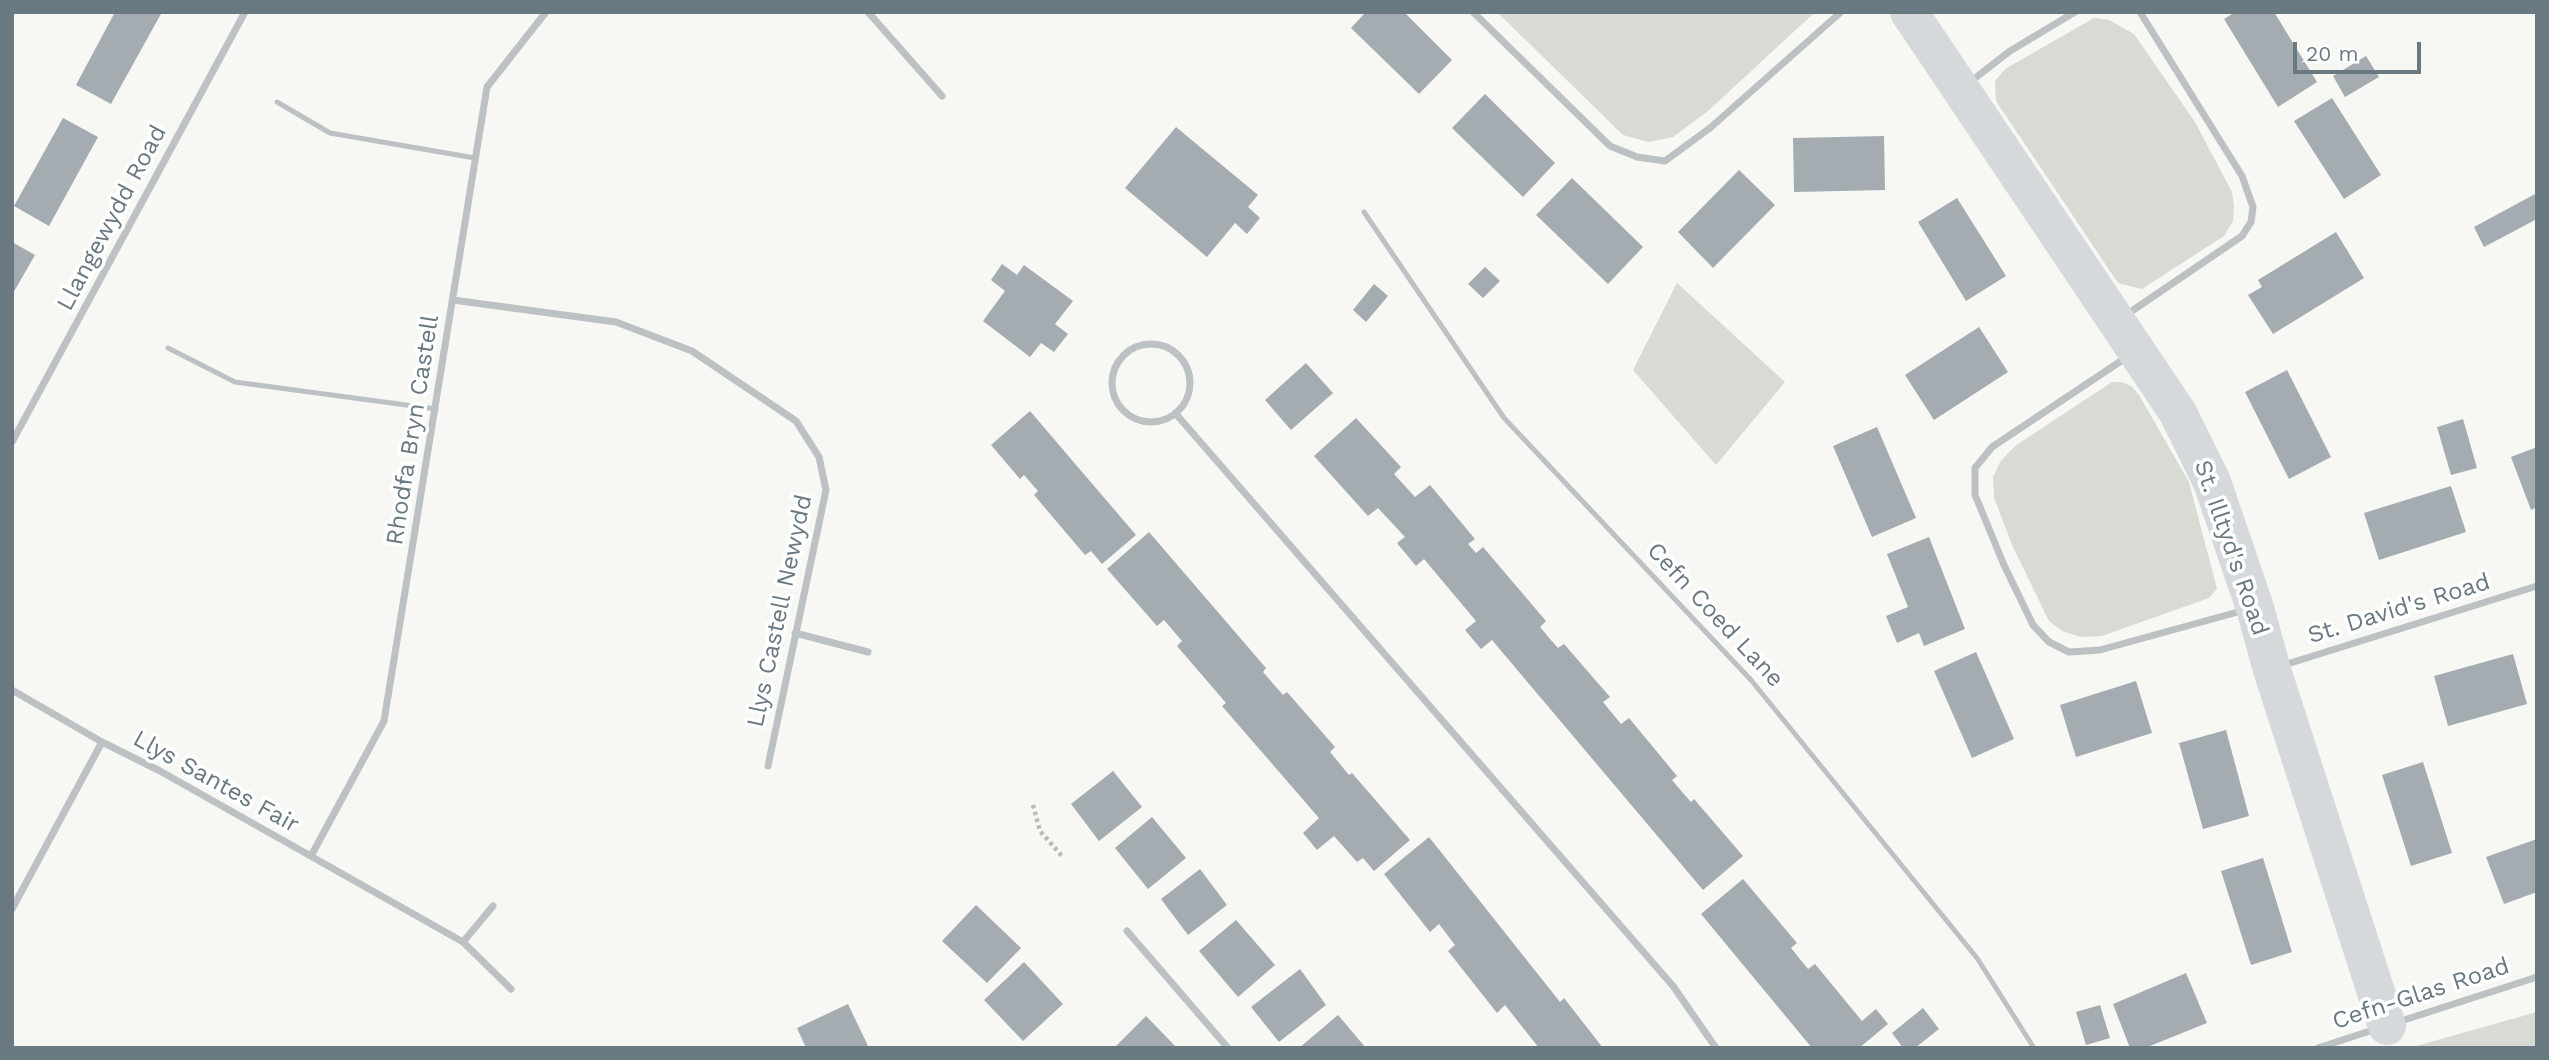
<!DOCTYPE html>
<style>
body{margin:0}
#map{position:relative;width:2549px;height:1060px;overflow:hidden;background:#f7f7f4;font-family:"Work Sans",sans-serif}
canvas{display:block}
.frame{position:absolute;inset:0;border:14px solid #697982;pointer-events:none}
.scale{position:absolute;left:2293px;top:42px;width:128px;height:32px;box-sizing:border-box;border:4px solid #697982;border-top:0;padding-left:9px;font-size:21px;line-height:24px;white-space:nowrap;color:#697982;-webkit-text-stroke:5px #fff;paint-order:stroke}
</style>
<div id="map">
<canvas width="2549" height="1060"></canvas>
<div class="frame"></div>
<div class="scale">20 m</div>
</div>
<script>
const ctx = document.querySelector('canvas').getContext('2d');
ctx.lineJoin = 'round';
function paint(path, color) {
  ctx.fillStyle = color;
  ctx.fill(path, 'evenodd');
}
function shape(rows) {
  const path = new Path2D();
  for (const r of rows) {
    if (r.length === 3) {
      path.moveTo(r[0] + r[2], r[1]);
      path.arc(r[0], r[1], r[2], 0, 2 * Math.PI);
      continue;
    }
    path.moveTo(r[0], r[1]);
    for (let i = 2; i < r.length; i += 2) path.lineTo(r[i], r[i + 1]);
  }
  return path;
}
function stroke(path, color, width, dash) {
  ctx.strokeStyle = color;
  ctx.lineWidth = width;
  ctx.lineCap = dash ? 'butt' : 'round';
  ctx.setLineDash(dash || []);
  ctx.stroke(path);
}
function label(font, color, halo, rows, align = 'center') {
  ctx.font = font + ' "Work Sans",sans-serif';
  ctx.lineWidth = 7;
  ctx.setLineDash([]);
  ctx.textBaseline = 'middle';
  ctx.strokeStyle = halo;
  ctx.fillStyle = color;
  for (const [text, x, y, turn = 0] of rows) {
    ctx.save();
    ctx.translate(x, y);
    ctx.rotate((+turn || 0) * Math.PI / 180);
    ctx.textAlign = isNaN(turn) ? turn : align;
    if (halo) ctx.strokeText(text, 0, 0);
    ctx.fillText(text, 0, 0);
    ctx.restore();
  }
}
paint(shape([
 [1497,12,1815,12,1708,111,1673,137,1649,142,1623,135],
 [2094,18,2109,20,2134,34,2195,122,2232,192,2234,206,2233,221,2224,236,2142,289,2118,283,1996,101,1995,81,2005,69],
 [1677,283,1785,382,1716,465,1633,370],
 [2112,382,2121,382,2131,386,2139,395,2189,482,2217,589,2209,598,2102,636,2081,637,2062,631,2049,621,2013,547,1994,498,1993,477,2000,462,2015,446],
 [2537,1012,2537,1048,2409,1048]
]), '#d7dbd4');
paint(shape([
 [115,12,162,12,111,104,76,85],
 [1366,12,1404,12,1452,60,1419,94,1351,28],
 [2235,12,2274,12,2317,82,2278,107,2224,19],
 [2366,56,2379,77,2345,97,2333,76],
 [1485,94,1555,163,1523,197,1452,128],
 [2332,98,2381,175,2344,199,2294,121],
 [63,118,98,137,49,226,14,206],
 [1176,127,1258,195,1248,207,1260,218,1247,234,1235,223,1207,257,1125,188],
 [1884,136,1885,190,1794,192,1793,138],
 [1739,170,1775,205,1713,268,1678,232],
 [1572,178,1643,247,1608,284,1536,215],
 [2537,193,2537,219,2484,247,2474,227],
 [1957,198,2006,276,1966,301,1918,222],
 [2336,232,2364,278,2273,334,2248,295,2262,287,2258,280],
 [12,242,35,255,12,295],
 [1002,264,1017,275,1024,265,1073,301,1055,324,1068,334,1054,352,1041,343,1030,357,983,321,1005,291,991,280],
 [1485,267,1500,281,1483,298,1468,284],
 [1374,284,1388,296,1366,322,1353,310],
 [1979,327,2008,372,1934,420,1905,375],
 [1306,363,1333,393,1291,430,1265,400],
 [2287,370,2331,457,2289,479,2245,392],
 [1030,411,1136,535,1102,564,1091,551,1085,555,1034,495,1038,491,1024,475,1020,479,991,445],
 [1356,418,1401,467,1394,474,1415,497,1430,485,1475,539,1468,544,1476,553,1483,547,1546,621,1540,627,1550,639,1558,648,1564,644,1610,697,1603,702,1621,724,1629,718,1677,776,1672,780,1683,793,1691,802,1694,799,1743,856,1703,890,1492,640,1481,649,1465,630,1476,621,1424,559,1416,566,1397,543,1405,537,1378,508,1368,516,1314,456],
 [2463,419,2477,468,2451,475,2437,427],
 [1877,427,1916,518,1872,537,1833,446],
 [2537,447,2537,507,2531,510,2511,457],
 [2451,486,2466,532,2379,560,2364,513],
 [1149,532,1266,668,1263,672,1283,695,1287,692,1335,747,1330,752,1349,775,1352,773,1410,840,1374,871,1363,858,1357,862,1334,836,1317,850,1303,833,1319,818,1222,706,1226,703,1177,646,1182,641,1164,620,1157,626,1107,569],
 [1929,537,1965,629,1924,646,1919,633,1897,643,1886,616,1908,607,1887,554],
 [1976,652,2014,739,1972,758,1934,671],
 [2513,654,2527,704,2448,726,2434,676],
 [2136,681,2152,733,2076,757,2060,705],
 [2226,730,2249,816,2203,829,2179,743],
 [2423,762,2452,853,2411,866,2382,775],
 [1113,771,1142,807,1099,841,1071,804],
 [1152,817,1186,858,1148,889,1115,848],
 [1429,837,1560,1002,1564,998,1603,1048,1539,1048,1505,1005,1497,1013,1448,951,1455,945,1439,924,1430,932,1384,874],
 [2537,839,2537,892,2504,904,2486,857],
 [2263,858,2292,952,2251,965,2221,871],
 [1200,869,1227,905,1188,935,1161,899],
 [1743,879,1797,943,1791,948,1808,969,1815,964,1862,1021,1876,1009,1888,1024,1859,1048,1812,1048,1701,914],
 [976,905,1021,948,987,983,942,941],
 [1236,920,1275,965,1238,997,1199,951],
 [1024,962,1063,1004,1023,1041,984,1000],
 [1300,969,1326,1005,1279,1042,1251,1007],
 [2186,973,2207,1023,2145,1048,2130,1048,2113,1004],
 [848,1004,869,1048,806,1048,797,1028],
 [2100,1005,2110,1038,2086,1045,2076,1012],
 [1923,1008,1939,1029,1915,1048,1903,1048,1892,1033],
 [1338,1015,1366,1048,1299,1048],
 [1146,1016,1177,1048,1114,1048]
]), '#a4acb1');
stroke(shape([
 [1033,805,1040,831,1062,856]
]), '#b7bbbc', 4.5, [3.5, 3.5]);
stroke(shape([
 [277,102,330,133,475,158],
 [1364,212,1504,418,1751,680,1977,958,2034,1048],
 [168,348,235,382,436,409]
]), '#bcc1c4', 5);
stroke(shape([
 [868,12,942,96],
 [1473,12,1610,146,1637,157,1665,161,1710,128,1841,12],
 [1970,82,2010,51,2075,12],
 [453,300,616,322,692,351,796,421,819,457,826,490,768,766],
 [2126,315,2242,236,2251,222,2253,207,2242,176,2140,12],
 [1151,383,39],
 [2127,357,1992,447,1975,468,1975,495,2004,565,2033,625,2049,642,2069,652,2100,650,2245,610],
 [1176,414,1673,986,1716,1048],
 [12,442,245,12],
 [795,633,868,652],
 [2284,665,2537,586],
 [12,690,102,742],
 [311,856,384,721,487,87,546,12],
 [12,909,102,742,160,771,463,942,511,989],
 [1127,931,1228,1048],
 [463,942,493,906],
 [2398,1022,2537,977],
 [2318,1048,2376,1029]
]), '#bcc1c4', 7);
stroke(shape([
 [1909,12,2178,413,2212,482,2255,608,2272,670,2387,1026]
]), '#d5d9dc', 38);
label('24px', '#697982', '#fff', [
 ["Llangewydd Road",112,218,-62],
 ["Rhodfa Bryn Castell",413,430,-81],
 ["St. Illtyd's Road",2231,548,71],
 ["St. David's Road",2399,609,-17],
 ["Llys Castell Newydd",780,611,-78],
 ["Cefn Coed Lane",1715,615,47],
 ["Llys Santes Fair",216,782,29],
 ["Cefn-Glas Road",2421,994,-18]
]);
</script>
